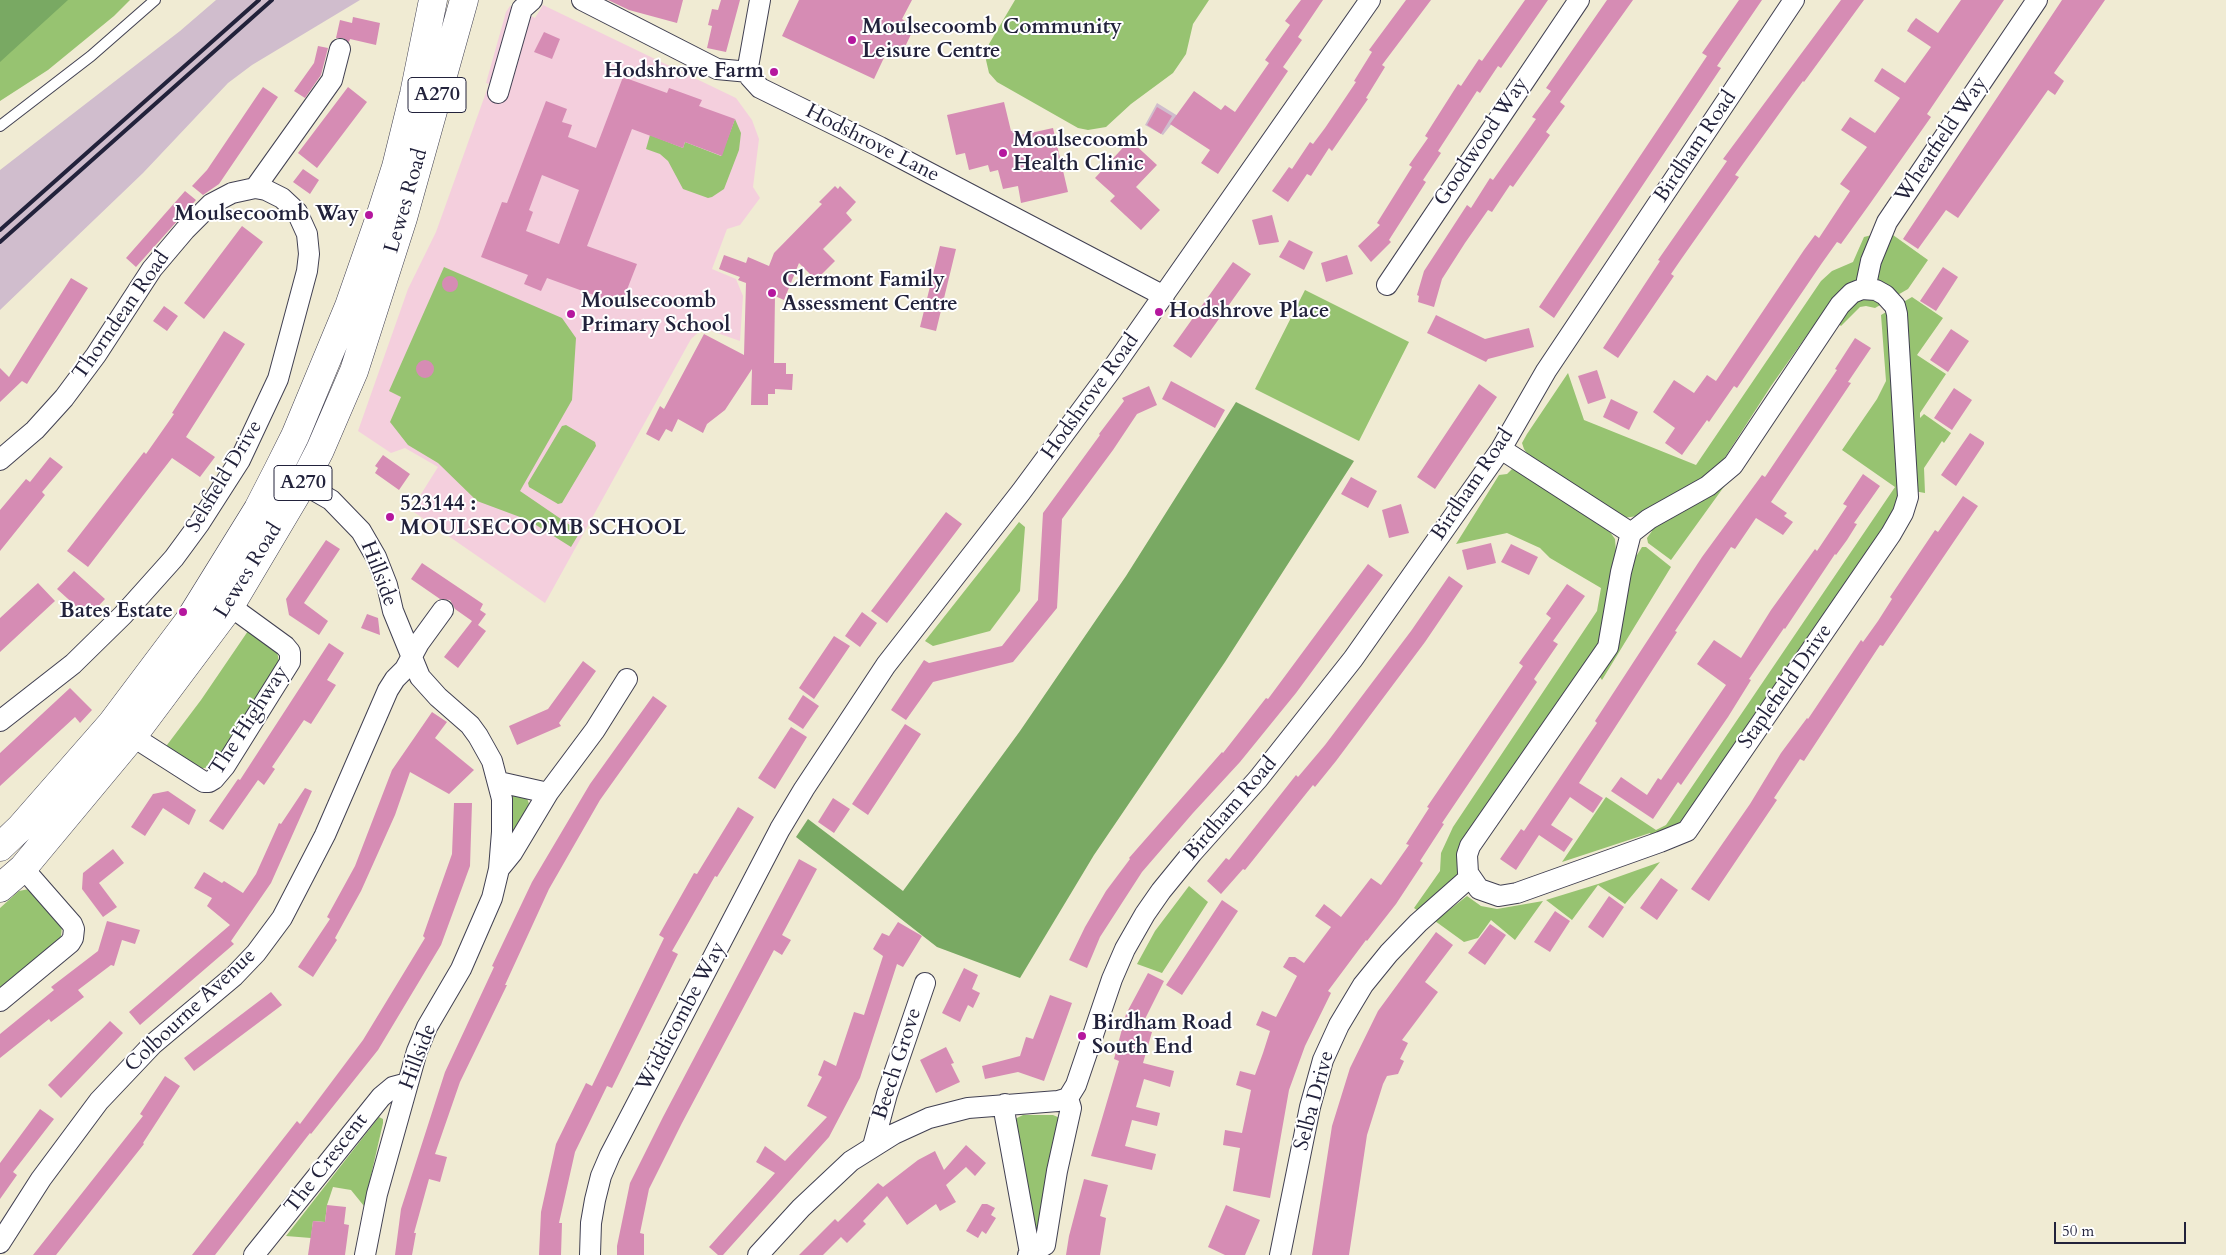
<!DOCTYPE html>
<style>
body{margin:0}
#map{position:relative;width:2226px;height:1255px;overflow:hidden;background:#f0ebd3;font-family:Cardo,serif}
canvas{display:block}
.scale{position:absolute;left:2054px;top:1222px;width:132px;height:22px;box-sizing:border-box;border:2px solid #22223b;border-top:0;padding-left:6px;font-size:15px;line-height:18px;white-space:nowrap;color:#22223b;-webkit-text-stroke:4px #fff;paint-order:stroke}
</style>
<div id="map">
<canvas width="2226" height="1255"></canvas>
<div class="scale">50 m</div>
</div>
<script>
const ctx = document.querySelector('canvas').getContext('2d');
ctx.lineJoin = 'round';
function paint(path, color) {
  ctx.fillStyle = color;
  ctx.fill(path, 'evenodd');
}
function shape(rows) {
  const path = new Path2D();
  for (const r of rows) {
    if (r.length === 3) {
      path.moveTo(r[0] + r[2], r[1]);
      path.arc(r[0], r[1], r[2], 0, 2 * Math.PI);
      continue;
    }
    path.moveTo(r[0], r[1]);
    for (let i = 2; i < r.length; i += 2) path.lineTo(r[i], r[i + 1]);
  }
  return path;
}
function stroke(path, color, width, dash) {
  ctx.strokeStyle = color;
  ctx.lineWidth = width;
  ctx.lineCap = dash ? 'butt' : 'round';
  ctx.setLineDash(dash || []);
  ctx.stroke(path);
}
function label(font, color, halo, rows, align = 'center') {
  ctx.font = font + ' Cardo,serif';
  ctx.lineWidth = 4;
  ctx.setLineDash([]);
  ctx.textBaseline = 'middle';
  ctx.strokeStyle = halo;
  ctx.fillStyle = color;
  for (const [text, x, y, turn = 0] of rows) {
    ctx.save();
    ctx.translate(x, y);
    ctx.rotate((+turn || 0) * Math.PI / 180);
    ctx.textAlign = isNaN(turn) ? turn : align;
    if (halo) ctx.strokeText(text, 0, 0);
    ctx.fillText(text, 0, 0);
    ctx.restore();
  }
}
paint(shape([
 [543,5,736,98,752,120,759,139,753,187,760,198,740,225,727,229,712,269,736,279,743,296,740,341,703,328,691,339,545,603,411,510,438,467,405,448,391,453,358,431,408,289,436,232,489,84,486,83,506,12,510,6,535,18]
]), '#f4cfdd');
paint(shape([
 [216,0,360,0,252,65,228,83,143,173,0,310,0,170,180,31],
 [1157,103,1178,116,1163,135,1145,125]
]), '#d0bdcd');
paint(shape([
 [0,0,130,0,114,16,48,70,0,101],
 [1015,0,1209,0,1193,24,1186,54,1173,73,1131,104,1106,127,1088,130,1078,128,997,82,989,73,986,60,989,44],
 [735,119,741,133,739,150,724,189,712,197,708,198,683,189,668,161,660,154,646,149,650,135,683,148,685,142,721,156],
 [1884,232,1893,235,1928,260,1908,289,1875,308,1866,306,1860,307,1841,326,1824,311,1771,386,1722,462,1700,480,1638,516,1623,518,1528,455,1524,449,1522,443,1527,434,1568,373,1584,420,1696,465,1821,281,1832,271,1853,262,1864,237],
 [444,267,562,318,576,338,572,400,520,491,580,532,571,547,528,520,477,501,438,463,408,445,390,422,401,397,389,391],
 [1305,290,1409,342,1359,441,1255,389],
 [1912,297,1943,318,1917,355,1946,374,1920,413,1920,418,1924,414,1951,433,1944,443,1942,441,1924,468,1925,493,1903,489,1903,504,1682,830,1653,842,1650,833,1562,862,1606,797,1656,830,1666,825,1895,487,1842,450,1877,399,1886,381,1881,315],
 [566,425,595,442,596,446,562,503,558,504,529,487,528,483,562,426],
 [1512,469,1519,471,1610,532,1615,539,1616,552,1637,555,1642,547,1646,547,1671,567,1602,680,1589,662,1461,877,1421,913,1414,908,1440,871,1441,853,1453,827,1597,611,1601,588,1550,558,1540,548,1507,533,1456,544,1499,475,1507,474],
 [1736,470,1671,560,1648,543,1647,538,1652,531,1650,529],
 [1019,522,1025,527,1020,591,990,631,933,646,925,641],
 [248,631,277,652,279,661,272,678,219,756,209,767,199,769,164,749,201,700],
 [513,795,527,798,529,804,512,839,511,797],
 [1660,862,1625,904,1598,885,1572,920,1546,900,1598,884],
 [1189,886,1208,902,1162,973,1137,964,1155,931],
 [29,889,62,926,61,936,59,942,0,992,0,908,19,891],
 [1467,896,1481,906,1497,909,1543,901,1515,940,1491,920,1478,938,1464,942,1435,921],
 [1023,1115,1053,1115,1060,1118,1038,1241,1015,1119],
 [379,1117,383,1119,383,1123,364,1206,351,1190,333,1187,327,1205,325,1222,313,1221,311,1238,286,1236]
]), '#97c371');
paint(shape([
 [0,0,68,0,0,62],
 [1236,402,1354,461,1225,662,1094,855,1020,978,937,947,796,837,808,819,903,891,1020,731,1126,576]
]), '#79a963');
paint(shape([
 [608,0,683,0,677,23,629,10],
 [721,0,740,0,726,52,707,48,712,26,708,25,712,9,718,10],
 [799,0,912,0,902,19,915,26,902,53,889,47,874,79,782,36],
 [1301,0,1323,0,1298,37,1302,40,1283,67,1288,71,1218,174,1201,163,1210,150,1170,124,1194,91,1221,110,1225,105,1235,112,1269,63,1265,60,1290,25,1285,21],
 [1406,0,1431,0,1382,65,1385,67,1366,98,1368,99,1332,151,1329,148,1311,176,1307,174,1288,202,1272,191,1289,167,1292,169,1310,142,1313,144,1325,128,1356,82,1354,81,1372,52,1369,50],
 [1525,0,1548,0,1501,68,1498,66,1480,93,1477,91,1438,151,1441,153,1423,180,1426,182,1389,240,1391,242,1371,262,1358,246,1380,225,1377,223,1412,167,1409,165,1428,138,1425,136,1458,84,1461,86,1479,59,1482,61],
 [1607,0,1633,0,1560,102,1565,106,1546,132,1550,135,1513,187,1510,185,1492,212,1488,210,1465,243,1442,279,1434,307,1418,302,1419,296,1417,295,1424,271,1467,205,1471,208,1490,178,1493,180,1536,119,1532,117,1551,91,1546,88],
 [1739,0,1762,0,1717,66,1721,68,1554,318,1539,307,1707,56,1702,53],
 [1841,0,1864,0,1804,82,1803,81,1789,100,1735,175,1739,177,1682,258,1671,274,1674,276,1618,358,1603,348,1660,261,1658,260,1727,161,1723,159],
 [1961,0,2004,0,1927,114,1931,117,1869,205,1841,244,1837,242,1822,263,1737,388,1734,386,1709,422,1707,420,1682,455,1665,443,1675,428,1653,412,1674,380,1694,393,1707,375,1716,381,1804,250,1815,235,1819,238,1850,191,1840,184,1867,147,1841,130,1850,117,1875,133,1900,98,1874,81,1882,68,1905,83,1931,47,1907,31,1911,24,1916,18,1938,33],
 [2062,0,2105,0,2054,73,2064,81,2055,95,2048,90,1958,218,1946,210,1918,249,1903,239],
 [353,17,380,23,376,45,350,39,349,42,343,38,336,38,340,20,352,23],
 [544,32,560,39,552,59,534,52],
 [318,46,328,48,321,75,305,98,294,91,314,63],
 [623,77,667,93,669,88,702,100,699,106,735,119,722,156,685,142,683,148,632,129,587,246,637,264,621,305,547,278,541,291,524,284,528,275,481,257,502,202,507,203,546,101,567,109,562,122,572,125,568,137,596,148],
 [542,175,579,190,559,244,526,231,533,212,529,210],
 [263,87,278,97,219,184,203,195,192,186,207,170],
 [348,87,367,102,317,168,298,153],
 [1004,102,1011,131,1015,130,1017,136,1053,128,1068,192,1021,203,1018,186,1003,189,998,170,990,172,988,165,969,170,965,153,956,155,947,115],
 [1157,107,1172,116,1161,134,1147,125],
 [1130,140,1157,165,1136,187,1160,210,1141,230,1110,201,1115,196,1095,178],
 [303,169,319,180,310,194,293,182],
 [835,186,838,189,840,186,856,202,846,213,852,220,823,249,835,261,816,280,799,263,784,300,775,296,774,363,786,363,786,374,793,374,792,390,775,389,775,394,768,394,768,405,751,405,752,369,725,410,707,424,703,433,678,419,672,432,666,429,659,441,646,434,660,406,664,409,704,334,744,355,746,283,738,280,740,277,719,269,724,255,746,263,748,257,769,266,774,253,822,204,819,202],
 [185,191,196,200,136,267,126,258],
 [1272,215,1279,242,1259,245,1252,220],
 [242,226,263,242,204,319,184,303],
 [1289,240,1313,252,1304,270,1279,257],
 [940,246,956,249,936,331,920,327],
 [1347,255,1353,274,1326,282,1321,263],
 [1233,262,1251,274,1191,358,1173,346],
 [1943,267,1958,277,1936,311,1920,301],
 [450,284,8],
 [71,278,88,288,27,384,22,381,0,402,0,368,9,377],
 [164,306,178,316,167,331,153,321],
 [1436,315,1485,339,1529,328,1534,347,1488,359,1486,362,1427,333],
 [1951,329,1969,341,1948,372,1930,360],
 [224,331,245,344,186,437,215,457,200,477,172,458,88,567,67,551,144,452,146,454,174,414,172,413],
 [1855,338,1871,348,1848,382,1851,383,1771,502,1787,513,1784,516,1793,522,1783,535,1756,518,1735,549,1731,547,1675,631,1677,632,1579,783,1603,798,1593,813,1570,797,1551,825,1573,839,1564,852,1539,835,1516,870,1500,859,1521,829,1524,831,1584,742,1597,723,1595,721,1702,557,1762,475,1765,477,1837,370,1835,369],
 [425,369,9],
 [1597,370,1606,398,1588,404,1578,376],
 [1171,381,1225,410,1215,428,1162,399],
 [1479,384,1497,397,1435,489,1417,477],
 [1149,386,1157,405,1137,414,1113,450,1062,519,1057,608,1013,662,933,682,906,720,891,710,924,660,929,663,1002,646,1038,600,1043,513,1100,435,1099,434,1124,401,1122,398],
 [1954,388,1972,400,1952,430,1934,418],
 [1611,399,1638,412,1629,430,1603,417],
 [1970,433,1984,442,1984,444,1956,486,1941,475],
 [383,455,410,474,399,490,375,473,378,468,375,466],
 [50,457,63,467,42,492,45,495,0,551,0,510,26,479,30,482],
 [1863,474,1880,486,1854,523,1857,524,1847,540,1836,555,1835,554,1785,629,1784,628,1749,679,1751,680,1728,717,1681,785,1678,782,1653,819,1611,791,1621,777,1647,795,1658,778,1661,780,1726,685,1697,664,1714,640,1741,658,1771,610,1815,549,1817,551,1847,506,1843,504],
 [1351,477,1377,491,1368,508,1341,494],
 [1963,496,1978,506,1883,646,1880,645,1804,761,1800,759,1774,798,1777,800,1709,901,1691,889,1750,804,1781,753,1807,718,1808,719,1861,640,1863,642,1878,621,1892,599,1890,597,1935,530,1938,532],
 [1401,504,1409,533,1389,538,1382,510],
 [946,512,962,524,887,623,871,611],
 [326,540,340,549,304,603,328,621,319,635,289,615,286,599],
 [1491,543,1496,563,1467,570,1462,550],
 [1511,544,1538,557,1529,575,1501,562],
 [422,563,483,604,480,610,486,614,478,625,486,631,458,668,444,657,472,621,455,609,450,600,440,599,411,579],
 [1368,564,1383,575,1296,693,1240,762,1193,813,1142,872,1100,937,1087,968,1069,960,1085,927,1106,891,1130,859,1129,858,1222,752,1223,753,1266,698,1268,699],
 [74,571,105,599,88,617,57,589],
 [1449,576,1463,586,1425,642,1336,761,1315,787,1313,785,1245,870,1243,869,1221,894,1207,881,1226,858,1229,860,1296,775,1298,777,1325,745,1411,631],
 [38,583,55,601,0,652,0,618],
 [1567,584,1585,596,1553,641,1558,644,1534,679,1537,682,1442,823,1444,824,1420,861,1423,863,1396,904,1367,941,1366,940,1328,991,1331,993,1305,1046,1289,1090,1270,1198,1233,1191,1240,1148,1223,1145,1225,1130,1242,1133,1251,1090,1236,1085,1240,1071,1255,1075,1263,1053,1270,1031,1256,1025,1262,1011,1276,1017,1297,976,1283,967,1289,957,1295,957,1304,963,1331,927,1315,916,1324,904,1341,917,1371,878,1381,885,1409,845,1406,844,1429,808,1427,807,1523,666,1519,663,1551,618,1546,614],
 [862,612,877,623,860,647,845,636],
 [367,614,378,618,380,635,361,628],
 [834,636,850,646,814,699,799,688],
 [329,643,344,653,327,680,336,685,311,724,304,720,272,767,275,769,264,785,258,780,223,830,209,821,238,779,240,780],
 [583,661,596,671,559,723,561,726,517,745,509,726,548,709],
 [70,688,92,710,80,723,75,717,0,786,0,753],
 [803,695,819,706,803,729,788,719],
 [653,696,667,706,600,800,549,889,505,985,507,985,460,1082,435,1154,447,1157,440,1182,429,1179,414,1233,416,1233,412,1255,395,1255,401,1209,445,1072,494,967,492,966,532,882,590,784],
 [432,712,447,722,435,738,474,770,449,794,410,772,395,815,361,891,335,938,337,940,313,977,298,967,330,919,327,917,355,866,392,770],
 [905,724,921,734,868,815,852,804],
 [791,727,807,737,775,789,758,778],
 [305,788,312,791,271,883,231,941,234,944,140,1025,129,1012,230,925,207,906,212,898,194,888,204,872,222,883,224,881,243,893,256,874,279,823,281,824],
 [168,791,196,810,189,825,163,808,145,836,131,827,153,794],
 [833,798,850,809,834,833,818,822],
 [454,803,472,803,470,866,441,945,378,1050,311,1134,310,1133,215,1255,192,1255,297,1121,300,1124,363,1040,425,938,423,936,452,854],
 [738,807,754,817,717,877,715,876,672,951,678,954,612,1088,607,1086,575,1152,559,1223,562,1223,561,1255,539,1255,541,1212,556,1144,586,1083,592,1086,664,938,659,935,694,873,697,874],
 [113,849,124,863,99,883,117,907,103,917,82,889,83,873],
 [799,859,817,869,782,935,791,940,782,955,774,950,682,1123,649,1189,640,1233,644,1234,644,1255,617,1255,617,1246,630,1183,663,1117],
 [1661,878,1678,890,1657,920,1640,908],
 [1609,896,1624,907,1603,938,1588,927],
 [1222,900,1238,911,1182,995,1166,985],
 [1555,911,1570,921,1550,952,1534,942],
 [107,921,140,930,135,944,122,940,114,966,111,965,78,990,84,997,51,1022,49,1019,0,1058,0,1034,54,990,51,987,98,951],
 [898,922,922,936,903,967,897,964,860,1078,829,1137,723,1255,718,1255,709,1247,775,1173,756,1162,765,1146,785,1161,827,1117,807,1106,822,1077,818,1075,824,1060,836,1066,854,1012,864,1015,883,956,873,949,882,933,889,936],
 [1490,924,1506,935,1485,965,1468,953],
 [1436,932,1453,945,1425,982,1438,992,1402,1040,1408,1043,1400,1059,1404,1061,1398,1074,1387,1076,1383,1084,1367,1135,1349,1255,1312,1255,1332,1126,1350,1068,1378,1011],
 [964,968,978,975,972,989,980,993,973,1008,968,1005,960,1022,942,1013],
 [1148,973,1164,981,1140,1029,1152,1032,1143,1063,1174,1071,1170,1087,1144,1079,1136,1107,1160,1113,1157,1126,1132,1120,1125,1146,1156,1154,1152,1170,1091,1156,1119,1061,1114,1059,1126,1014],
 [271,992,282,1005,194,1071,184,1058],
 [1050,995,1072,1003,1044,1081,1018,1072,985,1079,982,1066,1020,1056,1026,1037,1033,1039],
 [110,1021,123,1033,61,1098,48,1085],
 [946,1047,954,1063,951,1064,960,1082,936,1093,920,1060],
 [165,1076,180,1086,143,1143,144,1144,56,1255,33,1255,143,1116,140,1114],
 [40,1109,54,1119,13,1172,17,1175,0,1199,0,1163],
 [966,1145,986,1163,975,1176,966,1167,946,1185,956,1202,940,1211,936,1204,907,1225,887,1196,863,1221,866,1224,847,1243,841,1237,823,1255,799,1255,835,1219,838,1222,878,1183,883,1187,918,1160,935,1151,944,1170],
 [1084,1179,1108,1185,1100,1216,1106,1218,1100,1255,1066,1255,1069,1236],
 [982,1204,987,1204,995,1208,991,1215,996,1218,986,1234,982,1231,978,1238,966,1231],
 [327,1205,346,1207,344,1224,349,1225,345,1255,308,1255,313,1221,325,1222],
 [1226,1205,1260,1220,1245,1255,1225,1255,1208,1247]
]), '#d68cb4');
const lane = shape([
 [0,126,91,56,155,0]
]);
const street = shape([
 [582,0,717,69,749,72],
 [760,0,748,67,750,77,760,88,880,147,1164,296],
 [498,93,522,9,532,0],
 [255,188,332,80,340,49],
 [1387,285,1579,0],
 [1862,289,1876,290,1885,295,1895,306,1897,314,1908,497,1903,513,1891,534,1687,831,1660,842,1517,893,1499,896,1479,889,1468,873,1467,855,1470,846,1608,647,1621,572,1631,533,1649,519,1708,486,1733,465,1840,305,1852,293,1862,289],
 [1868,289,1867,280,1871,261,1887,222,2037,0],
 [1501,449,1631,533],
 [0,460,35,430,64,398,96,355,152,269,185,230,211,204,232,193,255,188,266,190,282,198,297,212,307,234,309,254,307,271,278,379,240,460,199,524,174,558,123,615,73,664,0,721],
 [291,477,331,500,361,531,376,557,387,585,393,611,420,677,438,697,470,725,478,736,492,761,502,799,502,832,499,869,492,898,461,969,427,1027,417,1051,377,1194,365,1255],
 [121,729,204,782,209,782,214,779,225,766,290,662,290,652,285,646,230,606],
 [499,782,548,793],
 [499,869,512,853,548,793,595,730,627,679],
 [0,1001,70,943,73,938,74,929,72,924,23,868],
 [1068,1098,1076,1085,1112,979,1125,949,1145,914,1161,891,1192,853,1258,779,1353,659,1501,449,1546,371,1794,0],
 [1005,1104,1005,1116,1030,1253,1028,1255],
 [873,1146,887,1094,925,983],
 [0,1243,41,1179,99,1101,153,1044,234,976,256,953,282,918,325,835,388,690,395,679,405,669,419,643,443,610],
 [254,1255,381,1097,393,1087,408,1083],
 [590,1255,591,1223,595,1200,601,1176,610,1155,780,829,804,789,886,665,1021,492,1112,369,1370,0],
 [758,1255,801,1208,851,1161,894,1134,929,1118,968,1108,1058,1101,1068,1098],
 [1030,1255,1030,1253,1045,1245,1057,1171,1071,1108,1068,1098],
 [1280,1255,1310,1107,1323,1060,1339,1025,1363,985,1389,953,1418,923,1469,878]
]);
const primary = shape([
 [0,847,20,828,112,723,188,622,258,509,278,470,295,436,349,306,380,217,396,167,414,94,433,0],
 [0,888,23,868,132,737,230,606,303,483,320,450,354,371,403,218,464,0]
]);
stroke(lane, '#414052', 12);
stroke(street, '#414052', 22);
stroke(primary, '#414052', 29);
stroke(lane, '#fff', 10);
stroke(street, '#fff', 20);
stroke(primary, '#fff', 28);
stroke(shape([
 [0,230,259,0],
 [0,242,272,0]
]), '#22223b', 4);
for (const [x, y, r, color] of [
 [852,40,5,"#b5179e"],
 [774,72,5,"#b5179e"],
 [1003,153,5,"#b5179e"],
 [369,215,5,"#b5179e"],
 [772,293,5,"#b5179e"],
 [1159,312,5,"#b5179e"],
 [571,314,5,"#b5179e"],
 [390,517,5,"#b5179e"],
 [183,612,5,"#b5179e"],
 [1082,1036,5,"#b5179e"]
]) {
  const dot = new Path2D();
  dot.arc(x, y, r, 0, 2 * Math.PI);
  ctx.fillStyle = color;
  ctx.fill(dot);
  stroke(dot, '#fff', 2);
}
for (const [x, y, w] of [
 [437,95,58],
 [303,483,58]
]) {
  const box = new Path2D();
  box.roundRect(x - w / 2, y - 17.5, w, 35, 4);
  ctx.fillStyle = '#fff';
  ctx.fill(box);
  stroke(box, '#22223b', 1);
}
label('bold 20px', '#22223b', null, [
 ["A270",437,95],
 ["A270",303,483]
]);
label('bold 21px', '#22223b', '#fff', [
 ["Moulsecoomb Community",862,28],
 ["Leisure Centre",862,52],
 ["Hodshrove Farm",764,72,"right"],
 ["Moulsecoomb",1013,141],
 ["Health Clinic",1013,165],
 ["Moulsecoomb Way",359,215,"right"],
 ["Clermont Family",782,281],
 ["Assessment Centre",782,305],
 ["Moulsecoomb",581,302],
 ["Primary School",581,326],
 ["Hodshrove Place",1169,312],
 ["523144 :",400,505],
 ["MOULSECOOMB SCHOOL",400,529],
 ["Bates Estate",173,612,"right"],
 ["Birdham Road",1092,1024],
 ["South End",1092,1048]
], 'left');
label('21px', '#22223b', '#fff', [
 ["Wheatfield Way",1942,140,-56],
 ["Goodwood Way",1482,142,-56],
 ["Hodshrove Lane",872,144,27],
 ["Birdham Road",1696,147,-56],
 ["Lewes Road",407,201,-74],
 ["Thorndean Road",122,316,-55],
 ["Hodshrove Road",1091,397,-54],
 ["Selsfield Drive",225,477,-59],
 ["Birdham Road",1473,485,-56],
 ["Lewes Road",249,571,-58],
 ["Hillside",378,574,69],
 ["Staplefield Drive",1786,687,-55],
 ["The Highway",250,721,-57],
 ["Birdham Road",1231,809,-49],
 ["Colbourne Avenue",191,1011,-43],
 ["Widdicombe Way",682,1017,-62],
 ["Hillside",419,1057,-69],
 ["Beech Grove",898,1064,-72],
 ["Selba Drive",1315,1101,-75],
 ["The Crescent",327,1164,-52]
]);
</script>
